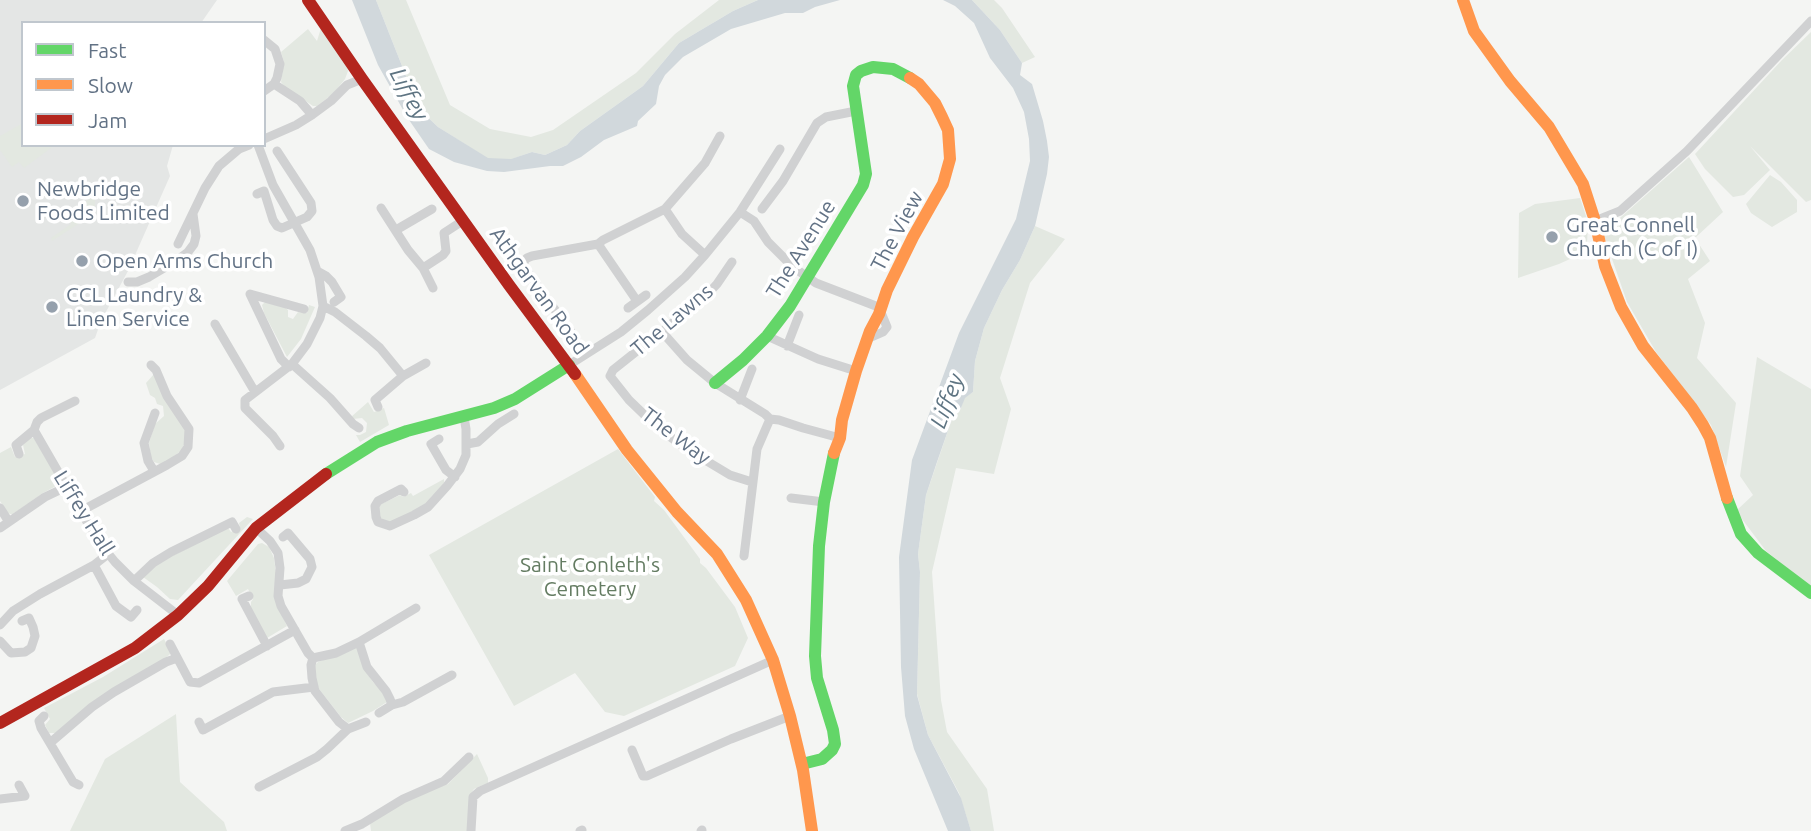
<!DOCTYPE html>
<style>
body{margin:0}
#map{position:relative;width:1811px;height:831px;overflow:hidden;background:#f4f5f3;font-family:Ubuntu,sans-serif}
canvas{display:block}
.legend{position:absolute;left:21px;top:21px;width:245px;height:126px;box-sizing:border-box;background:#fff;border:2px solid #c0c7ce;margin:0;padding:9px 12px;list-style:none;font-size:21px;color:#627285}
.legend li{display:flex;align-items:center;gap:14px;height:35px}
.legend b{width:35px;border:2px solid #c0c7ce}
</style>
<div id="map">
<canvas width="1811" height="831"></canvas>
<ul class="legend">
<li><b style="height:9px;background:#63d668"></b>Fast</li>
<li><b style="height:9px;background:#ff974d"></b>Slow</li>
<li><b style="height:9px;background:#b3261e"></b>Jam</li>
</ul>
</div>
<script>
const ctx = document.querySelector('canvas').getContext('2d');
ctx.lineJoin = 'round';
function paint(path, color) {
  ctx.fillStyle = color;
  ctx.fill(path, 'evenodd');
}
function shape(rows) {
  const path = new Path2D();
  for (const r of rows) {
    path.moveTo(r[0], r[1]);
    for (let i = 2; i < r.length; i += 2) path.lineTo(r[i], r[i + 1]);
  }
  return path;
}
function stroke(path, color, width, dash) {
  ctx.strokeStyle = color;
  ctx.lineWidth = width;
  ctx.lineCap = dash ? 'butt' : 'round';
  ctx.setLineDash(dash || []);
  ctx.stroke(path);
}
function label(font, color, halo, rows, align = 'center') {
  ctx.font = font + ' Ubuntu,sans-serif';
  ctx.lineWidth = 7;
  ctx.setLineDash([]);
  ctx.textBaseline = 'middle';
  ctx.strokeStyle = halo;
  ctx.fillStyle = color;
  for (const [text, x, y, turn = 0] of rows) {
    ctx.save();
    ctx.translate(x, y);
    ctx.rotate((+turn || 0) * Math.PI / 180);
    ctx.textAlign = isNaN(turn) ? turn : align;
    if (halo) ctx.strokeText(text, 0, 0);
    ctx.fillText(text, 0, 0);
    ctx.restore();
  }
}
paint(shape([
 [0,0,217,0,201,23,23,23,23,145,173,145,167,166,170,176,128,271,101,321,95,338,0,390]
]), '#e4e6e5');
paint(shape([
 [376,0,406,0,450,105,490,129,531,137,553,130,636,73,675,34,719,0,758,0,733,11,679,43,643,86,580,131,567,145,545,155,532,152,512,159,488,159,438,127,419,109],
 [972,0,994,0,1002,8,1035,57,1022,63,1000,30],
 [321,28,347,65,348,71,345,79,333,94,317,106,313,106,284,86,281,82,284,62,281,52,308,29,317,41],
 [1811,32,1811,200,1806,202,1750,146,1770,170,1744,195,1733,197,1705,169,1695,154,1782,60],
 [23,123,23,145,55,145,24,168,19,162,12,167,0,150,0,136],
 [1689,157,1723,212,1695,238,1710,261,1688,279,1705,323,1697,358,1736,403,1726,467,1711,425,1656,352,1627,302,1603,233],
 [1770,175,1781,182,1797,200,1797,212,1772,227,1751,213,1746,204],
 [79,183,87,184,95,196,95,209,89,217,52,241,51,238,71,224,65,215,92,197,83,185,78,188,76,185],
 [1580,198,1588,222,1587,245,1581,254,1559,264,1518,278,1519,213,1535,204],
 [1035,226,1065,239,1030,283,1000,378,1011,409,994,474,956,468,932,572,941,700,947,732,987,789,994,831,971,831,959,793,928,735,917,694,920,572,918,554,926,495,952,419,961,408,964,398,973,392,975,361,984,328,1002,290,1020,260],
 [265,302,285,307,288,310,288,317,293,319,298,312,307,313,309,305,315,307,301,339,287,357,264,313,262,305],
 [1757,357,1811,389,1811,587,1766,551,1736,511,1753,495,1740,476],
 [154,374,186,432,184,445,181,451,165,463,160,464,154,462,151,458,149,443,155,424,164,416,163,406,157,404,155,398,150,395,146,383],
 [368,402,374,412,384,408,389,425,360,442,356,435,360,435,366,432,367,423,362,418,353,419,351,417],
 [30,438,34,438,59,481,58,485,43,493,13,514,10,514,8,513,0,501,0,453,11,447,15,457,25,454,23,445],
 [618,449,655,497,654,501,664,510,700,559,700,563,706,568,735,607,748,638,735,666,624,716,605,712,575,673,514,706,429,555],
 [444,479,444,483,437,494,432,496,428,502,416,510,390,522,382,520,380,517,379,505,400,495,403,497,411,493,413,496],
 [247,517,253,519,178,600,170,599,157,587,143,577,156,564,228,528,231,532,240,528,239,523],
 [262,543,269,547,274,558,281,613,287,626,267,638,251,609,251,602,253,599,248,589,236,596,227,581,258,544],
 [164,639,170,650,170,654,166,658,57,733,49,733,45,725,50,719,44,708,103,677],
 [353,648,357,648,364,669,373,682,382,691,387,702,373,711,348,723,341,717,319,689,316,682,315,665,318,662],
 [176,714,180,782,224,822,227,831,70,831,105,759],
 [477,754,488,778,488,783,474,789,470,795,467,831,371,831,370,823,417,795,448,784]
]), '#e3e8e1');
paint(shape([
 [352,0,376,0,419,109,438,127,488,158,511,159,532,152,545,155,567,145,580,131,643,86,679,43,733,11,758,0,840,0,815,7,803,13,785,13,731,29,683,57,665,75,659,86,656,104,638,121,637,126,604,140,581,157,563,166,550,166,504,172,487,171,454,162,429,149,407,117,378,65],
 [943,0,972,0,1000,30,1022,63,1020,75,1032,84,1043,121,1047,141,1049,157,1047,174,1035,226,1020,260,1002,290,984,328,975,361,973,392,965,398,961,408,952,419,937,462,926,495,918,554,920,572,917,695,928,735,961,798,971,831,948,831,914,749,905,716,901,667,899,557,912,460,959,333,1016,219,1030,161,1029,139,1024,112,1013,88,990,58,974,23,955,6]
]), '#d1d8dc');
stroke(shape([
 [264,40,275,49,280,64,277,78,274,84,264,91],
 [274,84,300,101,312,115],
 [264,139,296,125,312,115,331,101,347,85,362,79],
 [258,145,273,185,310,250,319,277,323,306,320,318,307,344,292,364,245,400,245,408,273,436,280,446],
 [257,194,264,191,273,220,277,226,282,228,307,217,312,211,311,203,277,151],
 [381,208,408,250,423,268,433,288],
 [665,209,682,234,705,255],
 [762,209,783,181,817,123,826,117,856,111],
 [740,212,754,221,768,242,793,267,816,283,881,308],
 [1595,221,1620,211,1687,151,1811,21],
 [396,230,432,209],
 [178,244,205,188,219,166,239,149,249,145],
 [598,244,637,301],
 [732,262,717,284,703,299,666,328,663,333,657,335,613,370,610,376,629,400,658,428,690,451,730,475,752,482],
 [423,268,443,255,446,251,444,233,464,220],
 [317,271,326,276,332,282,341,297,334,302],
 [128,282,137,282,149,277,176,261,188,252,194,244,196,236,193,214],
 [323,306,335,312,366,336,380,348,403,376],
 [628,308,646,295],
 [215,324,255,392],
 [663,333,687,360,715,383,765,414,770,419,779,420,803,428,840,438],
 [767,336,818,359,856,371],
 [576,339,524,267,524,261,527,258,532,256,598,244,603,240,665,209,705,163,720,136],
 [867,339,883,332,887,327,880,310],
 [787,346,799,315],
 [292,364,330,398,353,424,359,428],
 [569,365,621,332,648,310,685,277,705,255,740,212,780,149],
 [289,367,281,359,250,294,304,309],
 [740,400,752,369],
 [378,407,375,400,403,376,426,363],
 [34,430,98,541,115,562,134,581,178,615],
 [439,439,431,444,446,470,455,477],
 [467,444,478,442,498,424,514,414],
 [19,454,16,445,34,430,37,422,41,418,75,401],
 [154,471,148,461,144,443,155,413],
 [404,492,401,489,378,501,375,506,376,517,378,522,390,526,414,515,428,507,447,486,460,469,466,455,466,429,464,417],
 [791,498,824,502],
 [0,508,9,522],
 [81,511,167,465,182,456,188,447,189,429,167,396,156,370,151,365],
 [0,528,45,497,66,487],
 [256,528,270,541,278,553,280,568,278,596,281,606,308,653,313,658,311,665,312,678,315,691,339,722,348,729,366,722],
 [744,556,757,449,770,419],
 [94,565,116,606,131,617,137,610],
 [134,581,153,563,171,552,232,522,236,529],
 [280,585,298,583,306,579,312,567,310,559,288,533,283,537],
 [249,596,242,599,267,646],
 [0,625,13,611,40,594,94,565,108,554],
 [0,641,11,653,25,652,31,648,35,636,33,627,29,618,22,621],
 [359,642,367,667,386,691,390,699,392,705],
 [170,644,190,682,199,683,295,630],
 [313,658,336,653,359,642,416,608],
 [379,713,392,705,403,702,452,675],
 [44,716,39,721,41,728,73,782,79,785],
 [199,722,203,730,273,692,314,687],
 [50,743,92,707,114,692,166,662,177,658],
 [632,750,643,776,647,776,731,739,790,716],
 [259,787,317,757,327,749,348,729],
 [0,799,25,796,19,785],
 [345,831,362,824,403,799,444,781,469,757],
 [471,831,473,797,480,791,773,660],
 [580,831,582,830],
 [701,831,702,830]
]), '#d0d1d2', 9);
stroke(shape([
 [715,383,743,360,767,336,790,306,863,185,866,174,853,86,856,75,861,71,873,67,893,69,910,78],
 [326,474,377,442,407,431,494,408,515,399,569,365],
 [1727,498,1741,534,1758,553,1811,593],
 [802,764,822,759,832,750,835,744,833,730,817,678,815,656,819,546,824,502,834,453]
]), '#63d668', 12);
stroke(shape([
 [1463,0,1474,31,1510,81,1549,127,1583,184,1595,221,1605,266,1621,307,1643,346,1692,408,1703,425,1710,438,1727,498],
 [575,374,627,450,677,512,717,554,746,600,773,660,790,716,803,770,812,831],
 [834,453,840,438,842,420,856,371,870,331,879,314,887,290,913,237,943,184,950,159,948,130,942,117,935,103,919,84,910,78]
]), '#ff974d', 12);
stroke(shape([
 [308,0,362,79,509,285,575,374],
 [0,723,135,648,178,615,208,586,256,528,326,474]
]), '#b3261e', 12);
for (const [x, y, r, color] of [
 [23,201,7,"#95a0ac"],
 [1552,237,7,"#95a0ac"],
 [82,261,7,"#95a0ac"],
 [52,307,7,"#95a0ac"]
]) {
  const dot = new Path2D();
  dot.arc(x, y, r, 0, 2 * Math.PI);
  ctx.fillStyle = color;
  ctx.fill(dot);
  stroke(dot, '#fff', 2.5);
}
label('21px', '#627285', '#fff', [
 ["Newbridge",37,189],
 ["Foods Limited",37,213],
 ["Great Connell",1566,225],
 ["Church (C of I)",1566,249],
 ["Open Arms Church",96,261],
 ["CCL Laundry &",66,295],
 ["Linen Service",66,319]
], 'left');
label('21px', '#627285', '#fff', [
 ["The View",897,231,-62],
 ["The Avenue",801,249,-58],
 ["Athgarvan Road",539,291,54],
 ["The Lawns",672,320,-40],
 ["The Way",676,436,37],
 ["Liffey Hall",84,513,58]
]);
label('21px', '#647c62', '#fff', [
 ["Saint Conleth's",590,565],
 ["Cemetery",590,589]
]);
label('italic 23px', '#5e7482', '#fff', [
 ["Liffey",409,94,62],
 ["Liffey",947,401,-69]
]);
</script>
